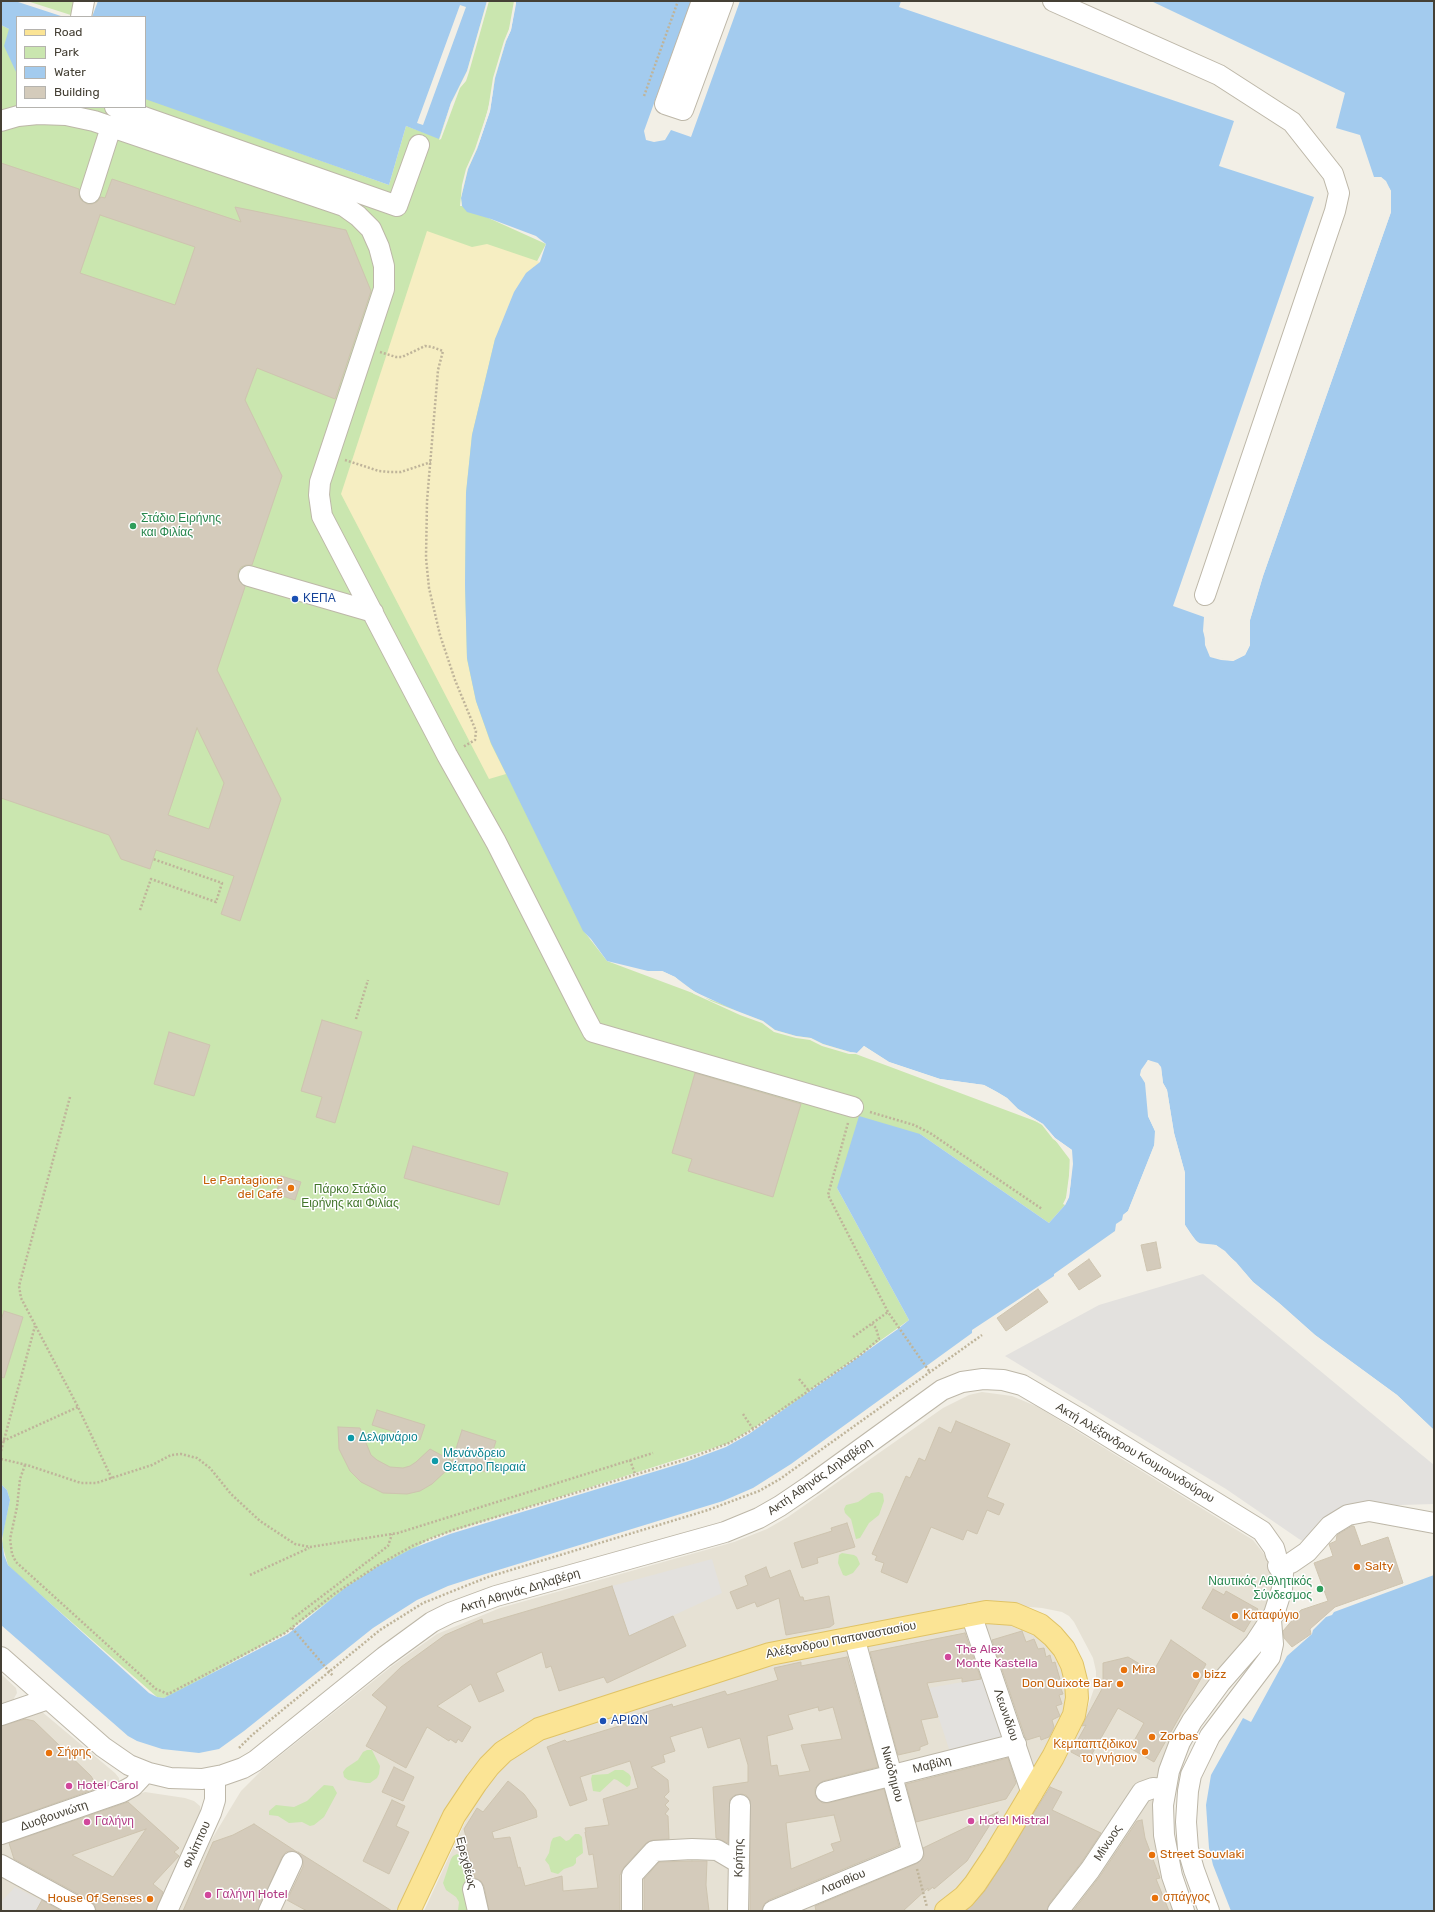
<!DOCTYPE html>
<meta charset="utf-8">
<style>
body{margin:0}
#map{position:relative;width:1435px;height:1912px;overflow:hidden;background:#f2efe6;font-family:Rubik,sans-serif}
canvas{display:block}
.frame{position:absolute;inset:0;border:2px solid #454035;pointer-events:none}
.legend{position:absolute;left:16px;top:16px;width:130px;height:92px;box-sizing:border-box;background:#fff;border:1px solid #b5b3ae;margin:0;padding:5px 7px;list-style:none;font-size:12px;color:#454035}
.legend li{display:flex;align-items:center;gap:8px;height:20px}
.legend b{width:20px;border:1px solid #b5b3ae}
</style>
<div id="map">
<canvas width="1435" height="1912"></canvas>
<div class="frame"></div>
<ul class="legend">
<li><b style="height:5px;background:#fbe495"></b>Road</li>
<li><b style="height:11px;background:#cae6af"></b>Park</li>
<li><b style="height:11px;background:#a3cbee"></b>Water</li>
<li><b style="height:11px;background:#d4cbbb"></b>Building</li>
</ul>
</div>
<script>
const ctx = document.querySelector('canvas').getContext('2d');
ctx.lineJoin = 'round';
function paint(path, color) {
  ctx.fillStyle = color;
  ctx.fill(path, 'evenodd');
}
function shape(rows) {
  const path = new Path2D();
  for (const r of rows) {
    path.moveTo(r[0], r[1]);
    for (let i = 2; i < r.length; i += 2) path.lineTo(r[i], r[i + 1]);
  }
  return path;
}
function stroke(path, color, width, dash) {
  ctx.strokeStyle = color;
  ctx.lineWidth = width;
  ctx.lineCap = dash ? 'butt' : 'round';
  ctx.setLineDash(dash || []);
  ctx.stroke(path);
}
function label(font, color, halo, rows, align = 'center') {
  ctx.font = font + ' Rubik,sans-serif';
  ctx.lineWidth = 3;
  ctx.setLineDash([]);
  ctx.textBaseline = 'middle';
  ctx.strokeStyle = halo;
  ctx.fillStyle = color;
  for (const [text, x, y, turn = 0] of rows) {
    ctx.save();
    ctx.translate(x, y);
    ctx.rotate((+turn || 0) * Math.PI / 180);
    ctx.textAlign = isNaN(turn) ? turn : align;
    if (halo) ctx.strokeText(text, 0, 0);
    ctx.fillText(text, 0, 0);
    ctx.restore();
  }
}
paint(shape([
 [982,1392,1012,1396,1038,1407,1253,1540,1268,1559,1273,1578,1272,1588,1266,1610,1168,1752,1176,1911,959,1911,1072,1740,1086,1712,1096,1683,1096,1671,1093,1658,1074,1622,1069,1616,1062,1612,1042,1608,994,1604,534,1720,515,1730,497,1744,402,1911,179,1911,210,1842,241,1791,262,1770,392,1666,437,1634,500,1608,734,1542,767,1529,788,1517,943,1408,969,1395],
 [1006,1620,1039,1635,1058,1657,1068,1686,1065,1717,991,1848,951,1899,933,1911,424,1911,472,1807,497,1772,513,1758,540,1740,760,1666,987,1621],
 [1,1674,16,1688,17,1693,12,1702,1,1708],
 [41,1711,115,1773,119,1778,119,1783,1,1827,1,1722],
 [145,1792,185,1798,194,1801,200,1806,201,1812,161,1911,98,1911,6,1863,1,1857,1,1841],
 [1,1870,78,1911,1,1911]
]), '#e6e1d4');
paint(shape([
 [27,1,87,1,77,17],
 [487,1,515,1,516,4,462,206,546,244,534,267,583,930,607,961,1043,1124,1071,1161,1065,1205,1049,1223,920,1134,837,1188,909,1320,881,1340,809,1391,800,1399,729,1443,431,1538,332,1599,285,1633,172,1695,164,1698,157,1697,18,1575,8,1565,2,1544,3,1532,10,1500,7,1490,1,1484,1,25,9,29,17,73,17,107,145,107,145,98,389,185,406,126,439,138],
 [879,1492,883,1494,884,1501,879,1515,869,1523,860,1538,856,1539,851,1519,845,1513,844,1509,846,1505,858,1502,871,1493],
 [842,1553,854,1555,857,1557,860,1564,853,1573,846,1576,843,1575,838,1563,839,1555],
 [367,1750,372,1750,380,1766,379,1774,377,1778,370,1783,366,1783,348,1780,344,1777,343,1772,346,1768,358,1760,363,1752],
 [615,1770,623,1770,629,1774,631,1777,630,1785,627,1787,617,1780,614,1779,600,1792,593,1791,591,1779,592,1775,608,1774],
 [324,1785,333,1786,337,1793,324,1817,314,1825,310,1826,302,1822,289,1823,278,1816,269,1815,269,1811,276,1805,294,1807,307,1801],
 [575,1834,579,1834,582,1837,583,1853,576,1858,576,1863,573,1866,564,1869,558,1874,551,1872,549,1865,545,1860,549,1853,551,1842,553,1838,560,1836,566,1841,569,1840],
 [457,1854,460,1855,461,1858,462,1869,465,1876,471,1911,458,1911,459,1902,456,1897,446,1890,443,1883,451,1859,453,1856]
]), '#cae6af');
paint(shape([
 [427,231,472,247,487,244,540,262,534,267,495,339,472,435,466,493,465,584,467,659,476,701,491,744,506,774,489,779,341,494]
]), '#f6eec2');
paint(shape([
 [1203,1274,1434,1465,1434,1504,1368,1506,1309,1544,1299,1539,1226,1489,1005,1356,1099,1305],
 [712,1559,722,1593,629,1636,612,1586],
 [985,1678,1005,1738,950,1752,929,1688],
 [15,1887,42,1901,36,1911,4,1911,1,1902]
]), '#e3e1de');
paint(shape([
 [1,1,15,1,64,17,17,17,17,74,4,46,9,29,1,25],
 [98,1,487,1,467,71,451,103,439,139,406,126,389,185,145,99,145,17,92,17],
 [516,1,691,1,644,131,646,140,654,142,665,140,671,130,691,137,740,1,901,1,899,7,1234,121,1219,166,1314,197,1173,606,1204,617,1203,631,1210,656,1233,661,1245,655,1250,645,1250,620,1263,576,1391,212,1391,191,1381,177,1374,177,1360,135,1336,128,1345,93,1151,1,1434,1,1434,1430,1397,1395,1315,1335,1279,1303,1253,1282,1225,1251,1216,1245,1201,1244,1195,1240,1185,1225,1185,1173,1174,1133,1167,1090,1163,1083,1161,1067,1158,1063,1148,1060,1141,1070,1140,1075,1144,1079,1146,1085,1150,1105,1148,1116,1155,1131,1154,1146,1128,1211,1123,1215,1122,1220,1116,1224,1115,1231,1054,1274,1054,1276,972,1330,972,1333,791,1464,753,1488,723,1501,482,1575,448,1586,417,1600,373,1628,244,1731,219,1749,199,1753,162,1749,137,1741,128,1736,1,1625,1,1484,7,1490,10,1500,2,1539,4,1555,8,1565,149,1693,157,1697,164,1698,288,1634,345,1588,377,1567,411,1549,450,1534,686,1462,726,1447,749,1434,898,1329,909,1320,837,1188,859,1116,920,1134,1049,1223,1065,1205,1069,1197,1073,1164,1072,1150,1055,1138,1043,1124,1018,1109,1007,1098,997,1092,984,1085,940,1079,889,1062,864,1046,857,1053,850,1052,823,1044,811,1038,796,1036,775,1030,763,1021,741,1013,695,992,675,977,662,971,648,971,607,961,591,939,583,931,491,743,476,701,467,658,465,584,466,493,472,435,495,339,514,292,526,273,540,262,546,244,536,236,491,219,467,212,462,206,461,198,468,169,477,149,490,111,495,78,506,41,511,30],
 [1434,1575,1434,1911,1231,1911,1213,1865,1209,1848,1206,1805,1211,1775,1243,1718,1251,1722,1287,1656,1312,1634,1313,1630,1326,1617,1332,1615,1334,1612]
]), '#a3cbee');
paint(shape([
 [487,1,489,1,469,72,466,81,460,88,441,139,439,140,451,103,467,71],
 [514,1,516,1,516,4,511,30,506,41,495,78,490,111,477,149,468,169,461,198,462,206,460,206,462,185,466,169,475,149,488,110,493,78,504,41,509,29],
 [460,5,466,7,423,125,417,123],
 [1374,177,1381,177,1386,181,1391,191,1391,212,1263,576,1250,620,1250,645,1245,655,1233,661,1221,660,1210,657,1205,645,1204,617,1206,617,1207,644,1211,655,1221,658,1233,659,1243,654,1248,645,1248,620,1261,576,1389,211,1389,192,1384,182,1380,179,1373,179],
 [648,971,662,971,675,977,685,986,711,1001,763,1021,775,1030,796,1036,811,1038,823,1044,850,1052,857,1053,864,1046,889,1062,940,1079,984,1085,997,1092,1007,1098,1018,1109,1043,1124,1055,1138,1072,1150,1071,1180,1069,1197,1065,1205,1063,1204,1067,1196,1069,1180,1070,1151,1053,1139,1042,1125,1017,1110,1006,1100,996,1094,983,1087,940,1081,888,1064,864,1048,857,1054,849,1054,822,1046,810,1040,796,1038,774,1032,762,1023,740,1015,694,994,674,979,661,973,647,973],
 [1148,1060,1161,1067,1163,1083,1167,1090,1174,1133,1185,1173,1184,1219,1185,1225,1191,1234,1198,1243,1216,1245,1236,1262,1253,1282,1279,1303,1315,1335,1397,1395,1434,1430,1434,1432,1396,1397,1313,1337,1277,1304,1251,1284,1224,1253,1216,1247,1200,1246,1193,1241,1183,1225,1183,1174,1172,1133,1165,1091,1161,1083,1159,1068,1151,1062,1147,1064,1142,1074,1147,1082,1150,1102,1152,1105,1150,1115,1157,1130,1157,1141,1137,1196,1129,1212,1125,1216,1123,1221,1123,1215,1128,1211,1155,1143,1155,1131,1148,1116,1145,1083,1140,1075]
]), '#f2efe6');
const building = shape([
 [1,163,79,189,79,195,81,200,87,204,92,204,97,202,101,197,105,198,112,179,241,222,235,207,346,230,371,291,335,399,257,368,245,400,282,476,252,565,246,565,241,567,238,572,238,579,245,587,217,670,281,799,240,921,221,914,234,876,156,850,150,869,121,859,109,835,1,798,1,163],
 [100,215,195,247,175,305,80,273,100,215],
 [197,728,224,783,209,829,168,815,197,728],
 [322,1020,362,1032,335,1123,316,1117,322,1097,301,1091,322,1020],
 [169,1032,210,1045,194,1096,154,1084,169,1032],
 [695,1073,801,1104,773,1197,688,1171,692,1159,672,1153,695,1073],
 [413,1146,508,1173,499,1205,404,1178,413,1146],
 [281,1176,301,1182,295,1200,276,1194,281,1176],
 [1156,1242,1161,1268,1147,1271,1141,1245,1156,1242],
 [1089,1259,1101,1276,1079,1290,1068,1274,1089,1259],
 [1038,1289,1048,1302,1006,1331,997,1318,1038,1289],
 [4,1311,23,1317,4,1378,1,1377,1,1320,4,1311],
 [377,1410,425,1425,420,1440,372,1425,377,1410],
 [956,1421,1010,1444,987,1497,1004,1504,999,1515,987,1510,977,1534,967,1530,963,1540,931,1527,907,1583,881,1572,884,1563,875,1560,877,1556,872,1554,906,1476,910,1478,919,1458,925,1461,939,1427,951,1433,956,1421],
 [338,1427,360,1428,371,1455,377,1460,390,1467,403,1468,410,1466,416,1462,430,1449,452,1461,447,1470,432,1484,420,1491,407,1494,383,1493,361,1482,350,1471,339,1449,338,1427],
 [462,1430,496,1441,486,1472,452,1461,462,1430],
 [847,1523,855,1547,817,1558,818,1563,802,1568,794,1543,832,1531,831,1528,847,1523],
 [1352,1526,1354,1526,1361,1546,1388,1537,1403,1583,1335,1607,1310,1629,1311,1634,1292,1647,1284,1638,1283,1631,1301,1610,1328,1601,1314,1563,1333,1556,1329,1544,1336,1541,1337,1535,1352,1526],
 [766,1567,770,1578,790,1570,800,1597,803,1597,804,1601,829,1596,834,1624,830,1627,786,1635,779,1598,757,1607,755,1602,737,1609,730,1592,748,1585,745,1576,766,1567],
 [612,1586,629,1636,673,1616,686,1646,607,1683,604,1677,559,1691,551,1666,546,1668,542,1652,496,1673,504,1691,479,1702,471,1684,437,1706,471,1727,462,1742,458,1739,456,1743,450,1739,449,1741,427,1727,406,1768,366,1746,387,1707,372,1695,401,1667,445,1635,482,1619,483,1624,612,1586],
 [1213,1589,1224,1595,1226,1591,1258,1609,1244,1632,1202,1608,1213,1589],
 [1022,1631,1026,1642,1034,1639,1038,1649,1044,1648,1046,1657,1050,1655,1052,1663,1055,1662,1062,1686,1060,1686,1063,1694,1059,1695,1062,1704,1056,1706,1060,1716,1052,1720,1054,1727,1049,1737,1041,1740,1040,1736,1027,1740,1025,1737,992,1640,1022,1631],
 [965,1633,981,1679,962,1682,962,1678,927,1683,938,1717,921,1720,928,1744,920,1747,920,1750,898,1755,870,1652,965,1633],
 [1171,1640,1206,1664,1202,1672,1204,1673,1154,1762,1130,1748,1144,1723,1118,1708,1088,1761,1071,1752,1086,1725,1082,1726,1086,1718,1103,1687,1103,1663,1128,1657,1153,1672,1171,1640],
 [847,1657,878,1767,823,1781,815,1788,815,1795,822,1803,828,1803,884,1789,899,1846,769,1900,764,1904,762,1911,750,1911,750,1800,746,1795,741,1794,735,1795,730,1799,728,1843,716,1838,713,1787,748,1782,748,1765,740,1738,708,1748,702,1727,670,1737,675,1751,663,1755,665,1762,651,1767,668,1780,669,1792,664,1797,669,1801,665,1805,669,1809,665,1814,668,1816,669,1839,653,1840,646,1843,624,1867,620,1875,620,1911,489,1911,484,1886,481,1881,475,1878,465,1841,467,1841,464,1829,477,1808,483,1812,508,1781,524,1794,536,1810,537,1817,492,1832,494,1839,510,1837,518,1868,520,1867,525,1886,562,1876,563,1891,598,1888,593,1854,589,1855,585,1832,586,1832,585,1828,609,1825,603,1799,638,1788,630,1761,580,1777,587,1800,570,1806,547,1747,565,1740,567,1742,619,1726,617,1721,672,1704,673,1707,725,1691,727,1695,778,1680,774,1668,801,1662,801,1666,847,1657],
 [818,1707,819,1711,833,1707,842,1739,801,1745,810,1771,779,1776,777,1765,771,1766,767,1736,793,1729,788,1715,818,1707],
 [834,1815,841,1841,831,1844,834,1851,791,1869,786,1823,834,1815],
 [25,1719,34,1721,91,1776,98,1788,2,1822,1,1726,25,1719],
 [1008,1758,1016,1783,1006,1799,916,1822,906,1784,1008,1758],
 [394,1767,414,1777,403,1801,382,1792,394,1767],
 [1050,1787,1062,1792,1052,1810,1101,1833,1081,1863,1049,1904,1047,1911,966,1911,985,1891,1050,1787],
 [392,1800,405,1806,396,1826,409,1832,389,1874,363,1861,392,1800],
 [128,1802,179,1848,174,1852,179,1856,153,1884,163,1892,156,1911,96,1911,95,1905,91,1901,14,1859,9,1843,128,1802],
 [146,1829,113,1877,72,1855,146,1829],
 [998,1812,967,1861,934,1889,933,1887,928,1891,928,1888,903,1911,816,1911,815,1906,918,1863,924,1856,923,1848,998,1812],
 [1142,1820,1145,1838,1160,1878,1156,1879,1169,1911,1073,1911,1100,1876,1137,1821,1142,1820],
 [254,1824,297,1852,291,1851,286,1852,282,1857,258,1911,183,1911,213,1842,233,1835,254,1824],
 [298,1852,365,1894,392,1911,307,1911,287,1900,303,1867,303,1861,298,1852],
 [692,1861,707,1861,706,1885,709,1911,644,1911,644,1879,659,1862,692,1861],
 [42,1900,61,1911,36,1911,42,1900]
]);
paint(building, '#d4cbbb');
stroke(building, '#cec4af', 1);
const minor = shape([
 [702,1,665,104,683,110,723,1],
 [1053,1,1219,75,1292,122,1333,174,1339,193,1335,211,1205,595],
 [81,17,84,1],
 [115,107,397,206,419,145],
 [1,121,18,116,38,114,66,115,94,121,344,206,358,216,371,229,379,247,384,266,384,289,320,482,319,495,322,516,447,755,496,842,583,1013,593,1032,853,1107],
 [90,193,111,127],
 [249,576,373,612],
 [1291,1563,1307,1552,1330,1526,1348,1515,1369,1511,1434,1523],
 [971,1614,1032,1794],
 [1,1657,103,1747,129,1765,149,1773,170,1778,202,1779,223,1775,243,1768,255,1761,384,1657,432,1622,450,1613,496,1596,725,1532,759,1518,780,1506,811,1485,942,1390,962,1382,983,1379,1003,1380,1022,1385,1080,1419,1262,1531,1274,1548,1276,1555],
 [1,1715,48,1699],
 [826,1792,1016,1744],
 [1,1834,122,1792,133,1786,146,1772],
 [1,1865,85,1911],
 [473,1889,478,1911],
 [167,1911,211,1813,215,1800,215,1777],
 [269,1911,292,1862],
 [632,1911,632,1875,654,1851,692,1849,717,1850,739,1863],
 [738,1911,740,1805],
 [773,1911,913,1853,854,1637],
 [1058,1911,1090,1870,1142,1792,1153,1788,1165,1789],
 [1184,1911,1172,1876,1164,1835,1163,1805,1169,1771,1180,1742,1192,1721,1220,1683,1255,1643,1274,1614,1282,1589,1283,1573,1278,1566],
 [1209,1911,1194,1870,1188,1849,1186,1822,1188,1791,1191,1775,1210,1736,1270,1657,1273,1644,1271,1620]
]);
const major = shape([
 [409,1911,454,1816,476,1783,489,1766,503,1752,539,1729,770,1654,986,1612,1014,1614,1040,1625,1053,1636,1064,1649,1072,1665,1076,1681,1077,1698,1074,1715,1053,1757,995,1854,975,1884,964,1897,946,1911]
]);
stroke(minor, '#bdb7a8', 22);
stroke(major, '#e0c366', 24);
stroke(shape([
 [644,96,678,1],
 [380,352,396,357,402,357,425,346,432,347,443,351,438,370,427,501,426,558,429,588,440,635,455,680,476,731,475,740,463,747],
 [345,460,379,471,390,472,401,472,431,462],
 [140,910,151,879,216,902,222,883,153,859],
 [356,1019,368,980],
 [70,1097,19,1286,21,1298,78,1407,112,1479],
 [870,1112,914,1125,930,1133,1042,1209],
 [848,1123,828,1195,888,1312,929,1371],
 [853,1337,888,1312],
 [799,1379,809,1391],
 [743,1414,753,1429],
 [3,1441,78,1407],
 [1,1451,35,1326],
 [1,1459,27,1465,81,1483,96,1483,152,1465,171,1455,181,1454,197,1458,210,1468,231,1494,260,1521,295,1544,310,1547,398,1533,653,1453],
 [630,1460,635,1474],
 [25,1465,20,1479,17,1507,10,1539,12,1554,16,1562,156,1689,168,1694,285,1633,334,1594,380,1564,414,1545,453,1530,690,1458,729,1443,752,1430,859,1356,879,1339,876,1328,872,1324],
 [250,1575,309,1548],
 [292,1619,388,1546,392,1534],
 [292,1628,333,1676],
 [239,1748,252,1735,380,1630,423,1603,488,1577,708,1510,759,1491,780,1479,982,1335],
 [462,1846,468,1872],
 [917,1869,927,1907]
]), '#bfb49a', 2.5, [2, 2]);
stroke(minor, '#fff', 20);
stroke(major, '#fbe495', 22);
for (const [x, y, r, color] of [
 [133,526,4,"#2e9e5b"],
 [295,599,4,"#1a4fb4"],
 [291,1188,4,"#e8710a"],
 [351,1438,4,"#0f9aa8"],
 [435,1461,4,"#0f9aa8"],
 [1357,1567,4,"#e8710a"],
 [1320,1589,4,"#2e9e5b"],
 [1235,1616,4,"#e8710a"],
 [948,1657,4,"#d1479c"],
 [1124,1670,4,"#e8710a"],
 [1196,1675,4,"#e8710a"],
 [1120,1684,4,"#e8710a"],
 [603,1721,4,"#1a4fb4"],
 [1152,1737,4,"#e8710a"],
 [1145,1752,4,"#e8710a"],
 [49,1753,4,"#e8710a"],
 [69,1786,4,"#d1479c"],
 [971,1821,4,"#d1479c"],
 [87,1822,4,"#d1479c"],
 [1152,1855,4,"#e8710a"],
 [208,1895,4,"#d1479c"],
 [1155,1898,4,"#e8710a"],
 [150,1899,4,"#e8710a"]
]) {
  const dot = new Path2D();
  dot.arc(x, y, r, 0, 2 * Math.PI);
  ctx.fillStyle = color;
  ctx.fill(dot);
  stroke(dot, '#fff', 1.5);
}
label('12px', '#27864d', '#fff', [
 ["Στάδιο Ειρήνης",141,519],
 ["και Φιλίας",141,533],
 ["Ναυτικός Αθλητικός",1312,1582,"right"],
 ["Σύνδεσμος",1312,1596,"right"]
], 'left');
label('12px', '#164399', '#fff', [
 ["ΚΕΠΑ",303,599],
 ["ΑΡΙΩΝ",611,1721]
], 'left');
label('12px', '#c56008', '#fff', [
 ["Le Pantagione",283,1181,"right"],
 ["del Café",283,1195,"right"],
 ["Salty",1365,1567],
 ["Καταφύγιο",1243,1616],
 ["Mira",1132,1670],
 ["bizz",1204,1675],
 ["Don Quixote Bar",1112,1684,"right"],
 ["Zorbas",1160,1737],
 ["Κεμπαπτζιδικον",1137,1745,"right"],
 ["το γνήσιον",1137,1759,"right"],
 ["Σήφης",57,1753],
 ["Street Souvlaki",1160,1855],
 ["σπάγγος",1163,1898],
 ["House Of Senses",142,1899,"right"]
], 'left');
label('12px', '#42752a', '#fff', [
 ["Πάρκο Στάδιο",350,1190],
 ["Ειρήνης και Φιλίας",350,1204]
]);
label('12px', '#0d838f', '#fff', [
 ["Δελφινάριο",359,1438],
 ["Μενάνδρειο",443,1454],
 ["Θέατρο Πειραιά",443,1468]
], 'left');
label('12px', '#454035', '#fff', [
 ["Ακτή Αλέξανδρου Κουμουνδούρου",1135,1453,31],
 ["Ακτή Αθηνάς Δηλαβέρη",820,1477,-35],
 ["Ακτή Αθηνάς Δηλαβέρη",520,1591,-17],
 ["Αλέξανδρου Παπαναστασίου",841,1640,-11],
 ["Λεωνιδίου",1006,1715,71],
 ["Μαβίλη",932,1765,-14],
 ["Νικόδημου",892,1774,75],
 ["Δυοβουνιώτη",54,1816,-19],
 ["Μίνωος",1108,1843,-57],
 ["Φιλίππου",197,1845,-66],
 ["Κρήτης",739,1858,-89],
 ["Ερεχθέως",466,1863,76],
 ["Λασιθίου",843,1882,-23]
]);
label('12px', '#b23c85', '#fff', [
 ["The Alex",956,1650],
 ["Monte Kastella",956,1664],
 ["Hotel Carol",77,1786],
 ["Hotel Mistral",979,1821],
 ["Γαλήνη",95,1822],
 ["Γαλήνη Hotel",216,1895]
], 'left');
</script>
